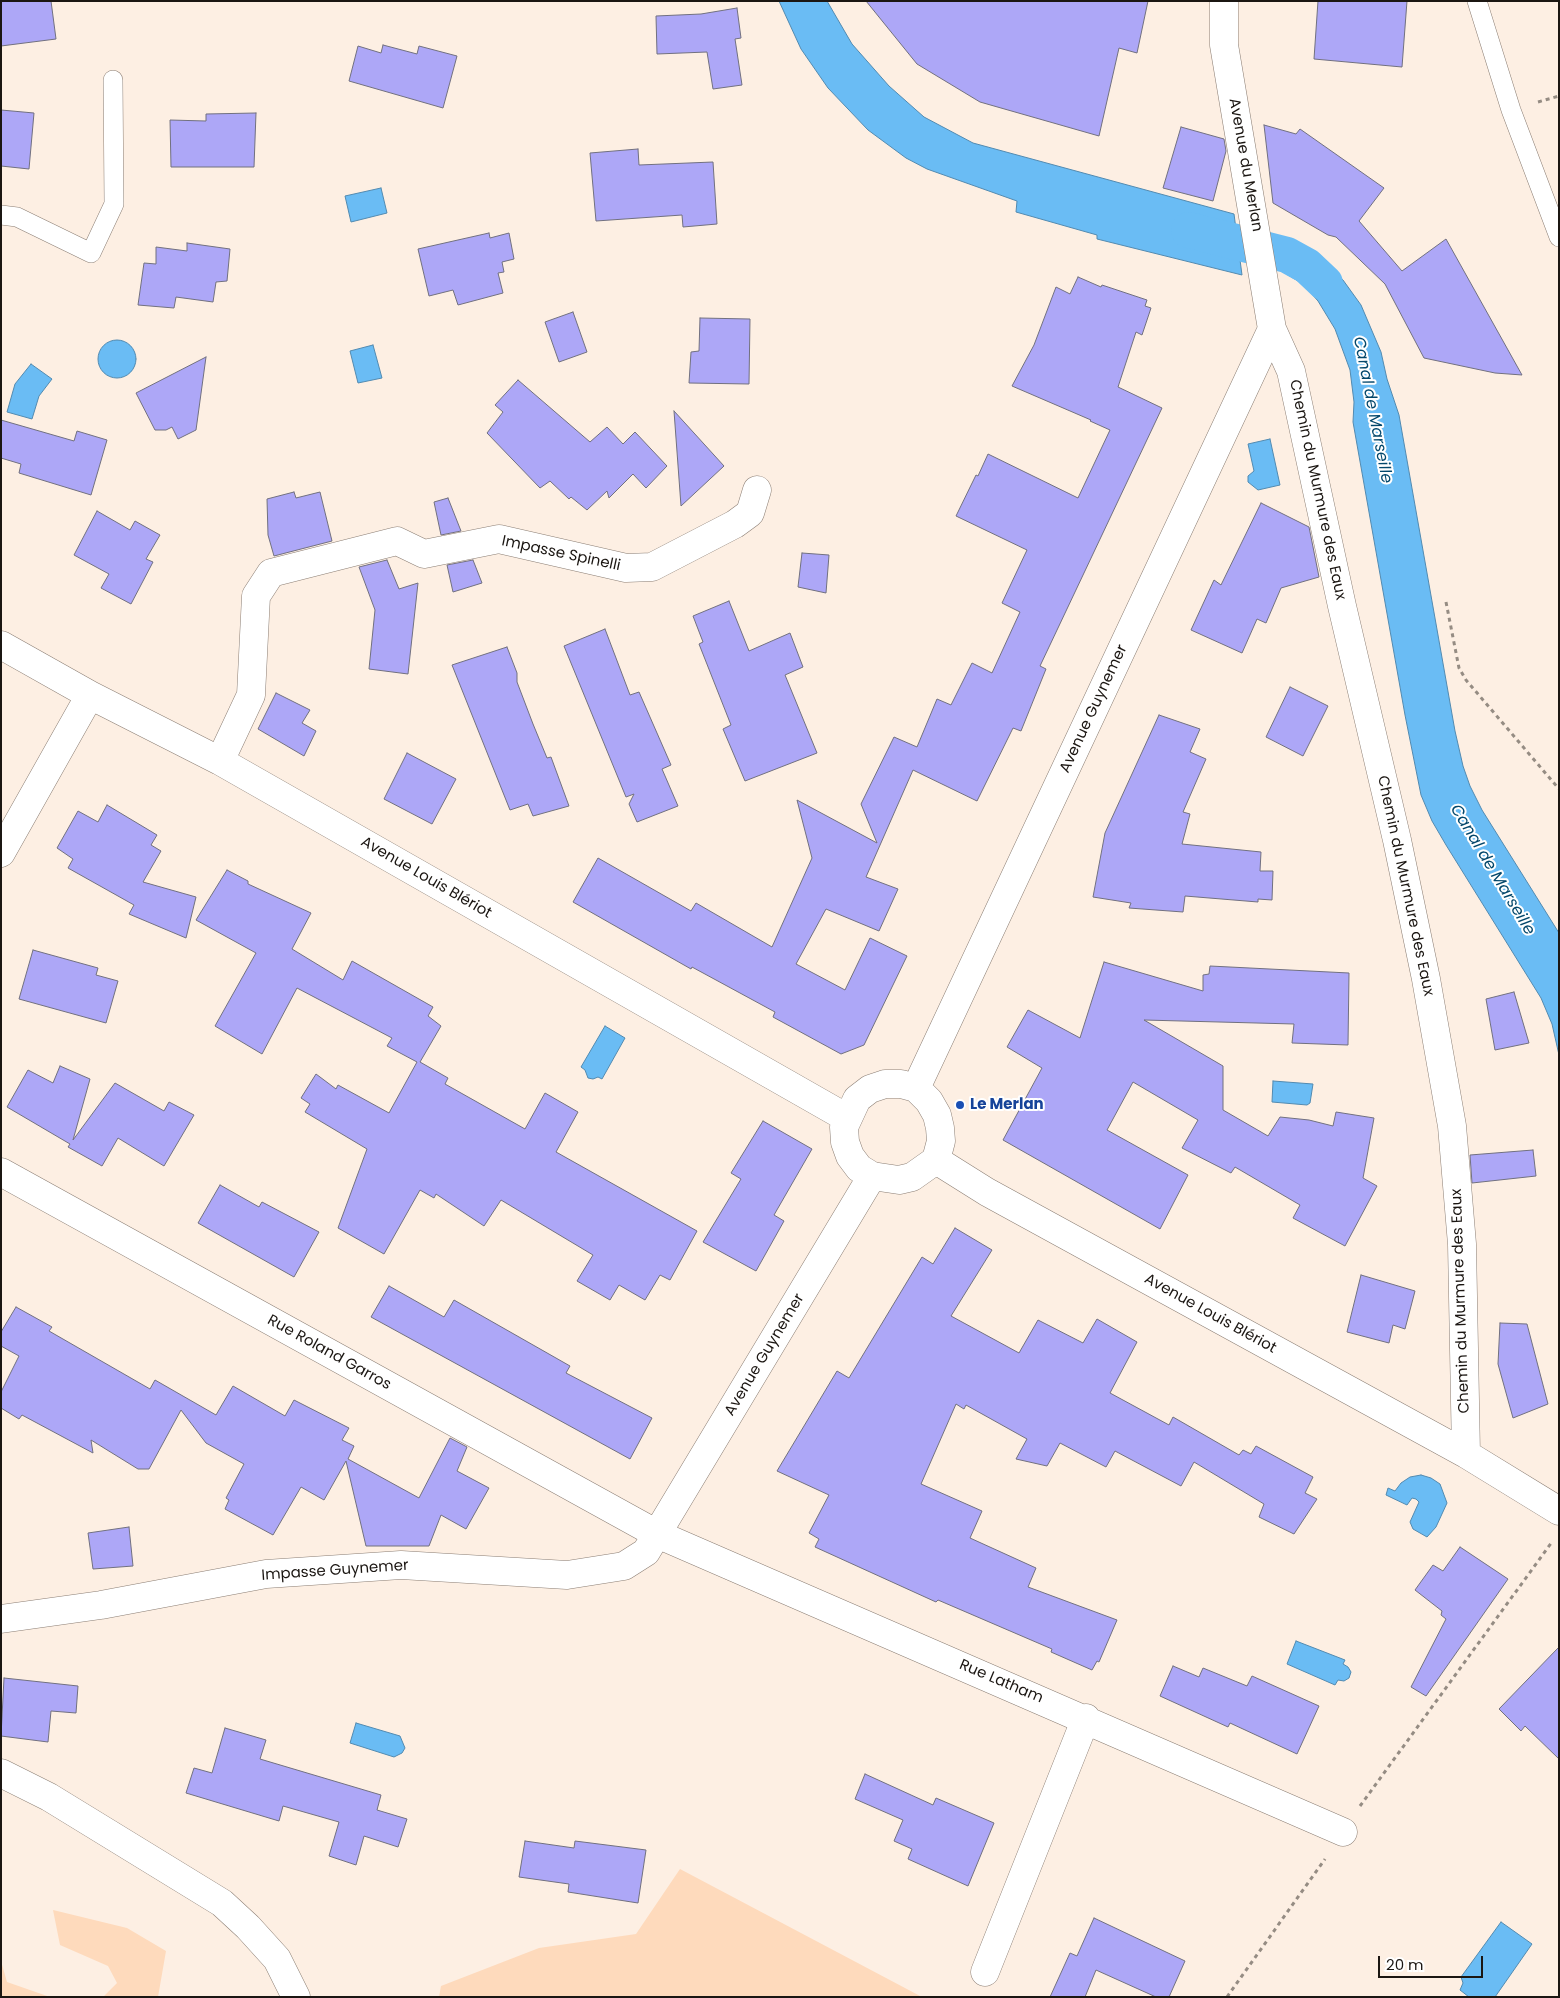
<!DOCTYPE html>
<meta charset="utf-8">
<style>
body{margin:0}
#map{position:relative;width:1560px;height:1998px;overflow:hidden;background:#fdefe3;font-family:Poppins,sans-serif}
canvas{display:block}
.frame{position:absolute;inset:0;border:2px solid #1b1612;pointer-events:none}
.scale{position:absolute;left:1378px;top:1956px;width:105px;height:22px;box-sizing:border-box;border:2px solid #1b1612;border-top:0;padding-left:6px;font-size:15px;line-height:18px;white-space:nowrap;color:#1b1612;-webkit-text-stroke:4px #fff;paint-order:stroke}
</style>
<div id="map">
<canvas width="1560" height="1998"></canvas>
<div class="frame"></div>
<div class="scale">20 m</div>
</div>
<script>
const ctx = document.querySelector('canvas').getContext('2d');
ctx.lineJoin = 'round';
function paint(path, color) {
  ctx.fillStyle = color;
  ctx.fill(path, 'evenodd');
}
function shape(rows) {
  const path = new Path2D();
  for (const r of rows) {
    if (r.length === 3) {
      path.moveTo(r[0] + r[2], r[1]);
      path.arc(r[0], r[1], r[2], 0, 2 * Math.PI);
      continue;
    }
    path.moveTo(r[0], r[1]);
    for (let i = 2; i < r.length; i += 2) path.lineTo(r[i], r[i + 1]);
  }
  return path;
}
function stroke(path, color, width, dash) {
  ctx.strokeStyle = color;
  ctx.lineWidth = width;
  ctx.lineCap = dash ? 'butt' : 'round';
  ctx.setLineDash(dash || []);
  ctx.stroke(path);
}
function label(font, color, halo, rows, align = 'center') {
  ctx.font = font + ' Poppins,sans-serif';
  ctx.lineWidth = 4;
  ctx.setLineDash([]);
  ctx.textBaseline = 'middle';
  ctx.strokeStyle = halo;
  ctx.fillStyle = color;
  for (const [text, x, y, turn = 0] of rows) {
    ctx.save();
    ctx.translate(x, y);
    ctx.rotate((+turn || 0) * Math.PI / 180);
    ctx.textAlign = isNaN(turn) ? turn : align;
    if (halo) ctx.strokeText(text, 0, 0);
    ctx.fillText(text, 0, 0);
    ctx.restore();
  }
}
paint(shape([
 [680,1869,922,1997,439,1997,441,1986,539,1948,636,1934],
 [53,1910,127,1928,166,1951,158,1997,103,1997,117,1983,108,1966,60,1945],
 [1,1961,7,1982,50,1997,1,1997]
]), '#fedabc');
const water = shape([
 [779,1,827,1,852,44,889,86,924,117,973,143,1234,214,1242,275,1097,239,1097,235,1016,212,1017,201,927,169,906,158,868,130,828,88,801,49,779,1],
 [381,188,387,213,351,222,345,196,381,188],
 [1287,239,1309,250,1343,280,1361,305,1381,352,1387,379,1399,415,1455,731,1463,766,1470,786,1482,810,1559,933,1559,1055,1552,1024,1541,998,1446,845,1432,821,1421,795,1405,715,1353,422,1354,402,1350,370,1335,329,1318,301,1303,284,1283,272,1287,239],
 [117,359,19],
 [373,345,382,378,358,383,350,351,373,345],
 [31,364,52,379,39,396,32,419,7,412,15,384,31,364],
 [1270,439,1280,485,1258,490,1248,482,1248,476,1254,471,1248,444,1270,439],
 [605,1026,625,1038,602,1079,598,1077,593,1079,588,1078,585,1070,581,1067,605,1026],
 [1273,1081,1313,1084,1310,1103,1307,1105,1272,1102,1273,1081],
 [1421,1475,1431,1478,1440,1484,1447,1503,1436,1527,1427,1537,1413,1529,1410,1522,1419,1502,1416,1499,1412,1498,1407,1505,1386,1495,1388,1488,1395,1491,1401,1483,1410,1477,1421,1475],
 [1296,1641,1345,1660,1343,1664,1348,1667,1351,1672,1349,1678,1344,1681,1338,1680,1335,1685,1287,1664,1296,1641],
 [356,1723,400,1736,405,1748,402,1753,394,1757,350,1743,356,1723],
 [1501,1922,1532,1944,1495,1997,1469,1997,1460,1990,1463,1983,1461,1977,1501,1922]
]);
paint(water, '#6abcf4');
stroke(water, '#528ab0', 1);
stroke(shape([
 [1189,230,1287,255,1307,266,1325,283]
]), '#6abcf4', 36);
const building = shape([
 [1,1,51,1,56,39,1,46,1,1],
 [866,1,1148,1,1137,53,1119,48,1099,136,980,102,917,64,866,1],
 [1318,1,1407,1,1402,67,1314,59,1318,1],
 [737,8,741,38,735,39,742,85,713,89,707,52,657,54,656,16,701,14,737,8],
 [383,45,417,54,419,46,457,56,443,108,349,81,358,46,381,53,383,45],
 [1,110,34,113,29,169,1,166,1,110],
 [256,113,254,167,171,167,170,120,206,121,206,114,256,113],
 [1264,125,1296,134,1300,129,1384,188,1359,221,1402,271,1446,239,1522,375,1495,373,1424,358,1385,284,1336,237,1328,235,1273,203,1264,125],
 [1181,127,1224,139,1226,151,1213,201,1163,188,1181,127],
 [638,149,639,165,713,162,717,224,683,227,682,215,596,221,590,153,638,149],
 [489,233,490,238,509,233,514,259,502,262,504,272,498,273,503,293,458,305,453,290,429,296,418,249,489,233],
 [187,243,230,249,227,281,216,282,213,302,176,297,174,308,138,305,144,263,156,264,156,247,187,251,187,243],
 [1078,277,1101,287,1102,285,1147,300,1145,306,1151,308,1142,335,1136,332,1118,387,1162,408,1040,666,1046,669,1021,731,1013,728,977,801,913,770,866,877,898,889,879,931,826,909,796,964,845,990,870,938,907,956,864,1045,841,1054,773,1017,775,1012,692,967,691,969,573,902,598,858,691,911,696,903,772,947,812,858,797,800,877,843,861,804,894,737,917,747,937,699,951,705,972,663,992,673,1020,612,1002,603,1027,550,956,516,976,475,978,476,988,454,1078,498,1110,430,1090,421,1091,420,1012,386,1034,345,1056,287,1070,294,1078,277],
 [573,312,587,352,559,362,545,322,573,312],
 [700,318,750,319,749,384,689,383,691,352,699,351,700,318],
 [206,357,196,430,178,439,172,427,166,430,155,430,136,393,206,357],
 [518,380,590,442,607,427,623,444,635,432,667,466,646,488,633,474,609,498,607,491,587,510,571,497,569,499,550,481,540,488,487,433,503,412,495,405,518,380],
 [674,411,724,466,681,506,674,411],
 [1,420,74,441,77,431,107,440,91,495,19,473,21,464,1,458,1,420],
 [294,492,296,498,320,492,332,541,274,556,268,535,267,499,294,492],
 [448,498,461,531,441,535,434,502,448,498],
 [1261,503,1309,527,1319,577,1281,588,1266,623,1257,619,1242,653,1191,630,1214,580,1221,585,1261,503],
 [97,511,130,530,135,521,160,535,146,559,153,562,131,604,101,588,109,574,74,555,97,511],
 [802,553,829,555,826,593,798,587,802,553],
 [387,560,399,589,418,583,408,674,369,669,375,610,359,567,387,560],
 [473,560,482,583,453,592,447,565,473,560],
 [729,601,749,651,790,633,803,667,785,675,817,753,745,781,723,729,731,725,699,644,703,642,693,616,729,601],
 [605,629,630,695,639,692,671,765,662,769,678,806,637,822,629,804,634,794,626,797,564,646,605,629],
 [507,647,517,673,517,682,533,724,547,758,551,757,569,806,533,816,528,804,510,810,452,665,507,647],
 [1290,687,1328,706,1303,756,1266,737,1290,687],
 [276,693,310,710,302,723,316,731,304,756,258,729,276,693],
 [1159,715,1200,729,1190,752,1206,759,1183,812,1190,814,1182,844,1261,852,1260,871,1273,871,1272,900,1258,899,1258,902,1185,896,1183,912,1129,908,1131,903,1093,897,1105,833,1159,715],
 [407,753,456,779,432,824,384,799,407,753],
 [107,805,157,835,151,845,161,851,143,882,196,897,186,938,129,914,134,905,68,868,73,859,57,848,78,811,98,822,107,805],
 [227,870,248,881,248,884,311,913,292,949,343,980,352,961,433,1007,428,1016,441,1026,420,1062,448,1078,445,1084,525,1129,545,1093,578,1112,556,1152,697,1231,670,1280,660,1275,645,1300,619,1285,610,1300,577,1281,593,1255,501,1200,484,1226,436,1194,434,1198,420,1190,384,1254,338,1228,367,1149,305,1112,310,1104,301,1098,316,1074,336,1089,338,1085,389,1113,417,1062,387,1046,392,1038,297,988,262,1054,215,1026,256,953,196,920,227,870],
 [33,950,98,968,96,975,118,981,106,1023,19,999,33,950],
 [1104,962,1203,991,1203,975,1209,974,1210,966,1349,973,1348,1045,1292,1043,1294,1024,1144,1020,1223,1066,1223,1110,1268,1136,1280,1117,1309,1120,1333,1126,1336,1112,1374,1118,1363,1178,1377,1186,1345,1246,1293,1218,1300,1205,1235,1167,1231,1173,1182,1148,1198,1120,1133,1082,1107,1130,1188,1175,1160,1229,1003,1140,1042,1068,1007,1047,1028,1010,1080,1038,1104,962],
 [1514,992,1529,1043,1495,1050,1486,999,1514,992],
 [60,1066,90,1079,73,1140,115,1083,164,1111,169,1102,194,1115,164,1166,118,1138,102,1166,68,1147,70,1144,7,1107,28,1070,53,1083,60,1066],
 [763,1121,812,1149,774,1215,784,1221,756,1271,703,1242,741,1179,731,1173,763,1121],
 [1533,1150,1536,1176,1472,1183,1470,1155,1533,1150],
 [220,1185,259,1207,262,1202,319,1232,294,1277,198,1223,220,1185],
 [955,1228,992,1250,951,1316,1019,1353,1038,1320,1083,1343,1097,1319,1137,1342,1110,1393,1169,1425,1173,1417,1239,1455,1243,1450,1251,1454,1256,1446,1313,1477,1305,1493,1317,1499,1294,1534,1259,1517,1264,1504,1194,1462,1181,1486,1115,1451,1106,1467,1060,1443,1047,1466,1016,1459,1027,1439,966,1405,964,1409,956,1404,921,1484,982,1511,970,1538,1036,1568,1028,1587,1117,1620,1099,1662,1097,1661,1092,1670,1051,1652,1052,1649,938,1600,936,1602,815,1547,819,1539,809,1533,829,1495,777,1471,837,1371,849,1378,922,1257,933,1264,955,1228],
 [1361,1275,1415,1291,1405,1329,1393,1325,1389,1343,1347,1332,1361,1275],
 [389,1286,444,1317,454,1300,570,1366,566,1373,652,1418,630,1459,371,1317,389,1286],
 [16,1307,52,1327,49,1331,150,1389,155,1380,216,1415,233,1386,285,1416,294,1400,349,1428,342,1440,354,1446,348,1459,419,1498,450,1438,467,1447,457,1471,489,1488,466,1529,441,1515,429,1546,366,1546,346,1461,324,1500,301,1487,273,1535,225,1509,229,1500,226,1498,244,1464,206,1443,181,1410,149,1469,138,1469,91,1440,93,1453,22,1415,19,1419,1,1408,1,1392,19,1356,1,1346,1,1332,16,1307],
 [1500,1323,1527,1324,1548,1404,1513,1418,1498,1364,1500,1323],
 [129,1527,133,1566,93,1569,88,1533,129,1527],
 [1460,1547,1508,1579,1426,1696,1411,1687,1446,1619,1441,1615,1442,1611,1415,1590,1433,1565,1443,1571,1460,1547],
 [1559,1647,1559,1759,1525,1726,1521,1731,1499,1709,1559,1647],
 [1173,1666,1199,1677,1203,1668,1247,1686,1252,1676,1319,1706,1297,1754,1230,1723,1228,1727,1160,1696,1173,1666],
 [4,1678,78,1686,76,1713,51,1711,48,1742,1,1736,4,1678],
 [225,1728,266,1740,260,1759,381,1795,377,1810,407,1819,398,1847,364,1836,356,1865,329,1856,339,1822,283,1806,279,1821,186,1793,194,1768,212,1773,225,1728],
 [865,1774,933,1805,936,1798,994,1823,968,1886,908,1859,912,1849,894,1841,903,1820,855,1799,865,1774],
 [525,1841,574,1848,575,1841,646,1850,638,1903,568,1892,569,1884,519,1877,525,1841],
 [1094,1918,1185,1961,1169,1997,1156,1997,1096,1970,1085,1997,1050,1997,1070,1953,1077,1956,1094,1918]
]);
paint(building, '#ada7f7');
stroke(building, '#71707f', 1);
const service = shape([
 [1477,1,1511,110,1559,237],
 [1,215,17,217,91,253,114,204,113,80]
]);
const minor = shape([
 [1224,1,1224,45,1272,329,1291,371,1342,606,1397,840,1426,979,1452,1126,1462,1244,1466,1454],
 [1,645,90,695,220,761,847,1118],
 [220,761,251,695,256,596,271,573,397,541,424,554,499,539,626,568,652,567,735,524,750,513,757,490],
 [1,853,90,695],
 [885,1084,901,1084,916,1088,929,1101,937,1115,940,1128,941,1141,936,1160,912,1177,899,1180,872,1176,859,1168,850,1156,845,1142,844,1127,857,1099,870,1089,885,1084],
 [916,1088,1272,329],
 [936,1160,987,1192,1466,1454,1559,1511],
 [1,1172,657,1534,1343,1832],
 [1,1619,101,1605,266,1574,401,1565,567,1575,624,1566,646,1552,872,1176],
 [1,1773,49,1797,222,1903,248,1927,277,1959,296,1997],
 [985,1972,1086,1718]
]);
stroke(service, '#8b7e74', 20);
stroke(minor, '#8b7e74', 29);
stroke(shape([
 [1538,102,1559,96],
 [1446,602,1459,668,1466,680,1559,789],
 [1360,1806,1552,1542],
 [1227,1997,1325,1859]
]), '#958c83', 3, [4, 4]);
stroke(service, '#fff', 19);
stroke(minor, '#fff', 28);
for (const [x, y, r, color] of [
 [960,1105,5,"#1a4fb4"]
]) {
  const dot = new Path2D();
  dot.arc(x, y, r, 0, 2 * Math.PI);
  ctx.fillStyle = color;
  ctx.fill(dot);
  stroke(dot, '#fff', 2);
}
label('15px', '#1b1612', '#fff', [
 ["Avenue du Merlan",1245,165,80],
 ["Chemin du Murmure des Eaux",1317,490,78],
 ["Impasse Spinelli",561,554,12],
 ["Avenue Guynemer",1094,709,-65],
 ["Avenue Louis Blériot",426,878,30],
 ["Chemin du Murmure des Eaux",1405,886,78],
 ["Chemin du Murmure des Eaux",1461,1301,-92],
 ["Avenue Louis Blériot",1210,1314,29],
 ["Rue Roland Garros",329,1353,29],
 ["Avenue Guynemer",765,1355,-59],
 ["Impasse Guynemer",335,1571,-4],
 ["Rue Latham",1001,1682,23]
]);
label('bold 15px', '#164399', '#fff', [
 ["Le Merlan",970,1105]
], 'left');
label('italic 16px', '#03476b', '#fff', [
 ["Canal de Marseille",1372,410,79],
 ["Canal de Marseille",1492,870,59]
]);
</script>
